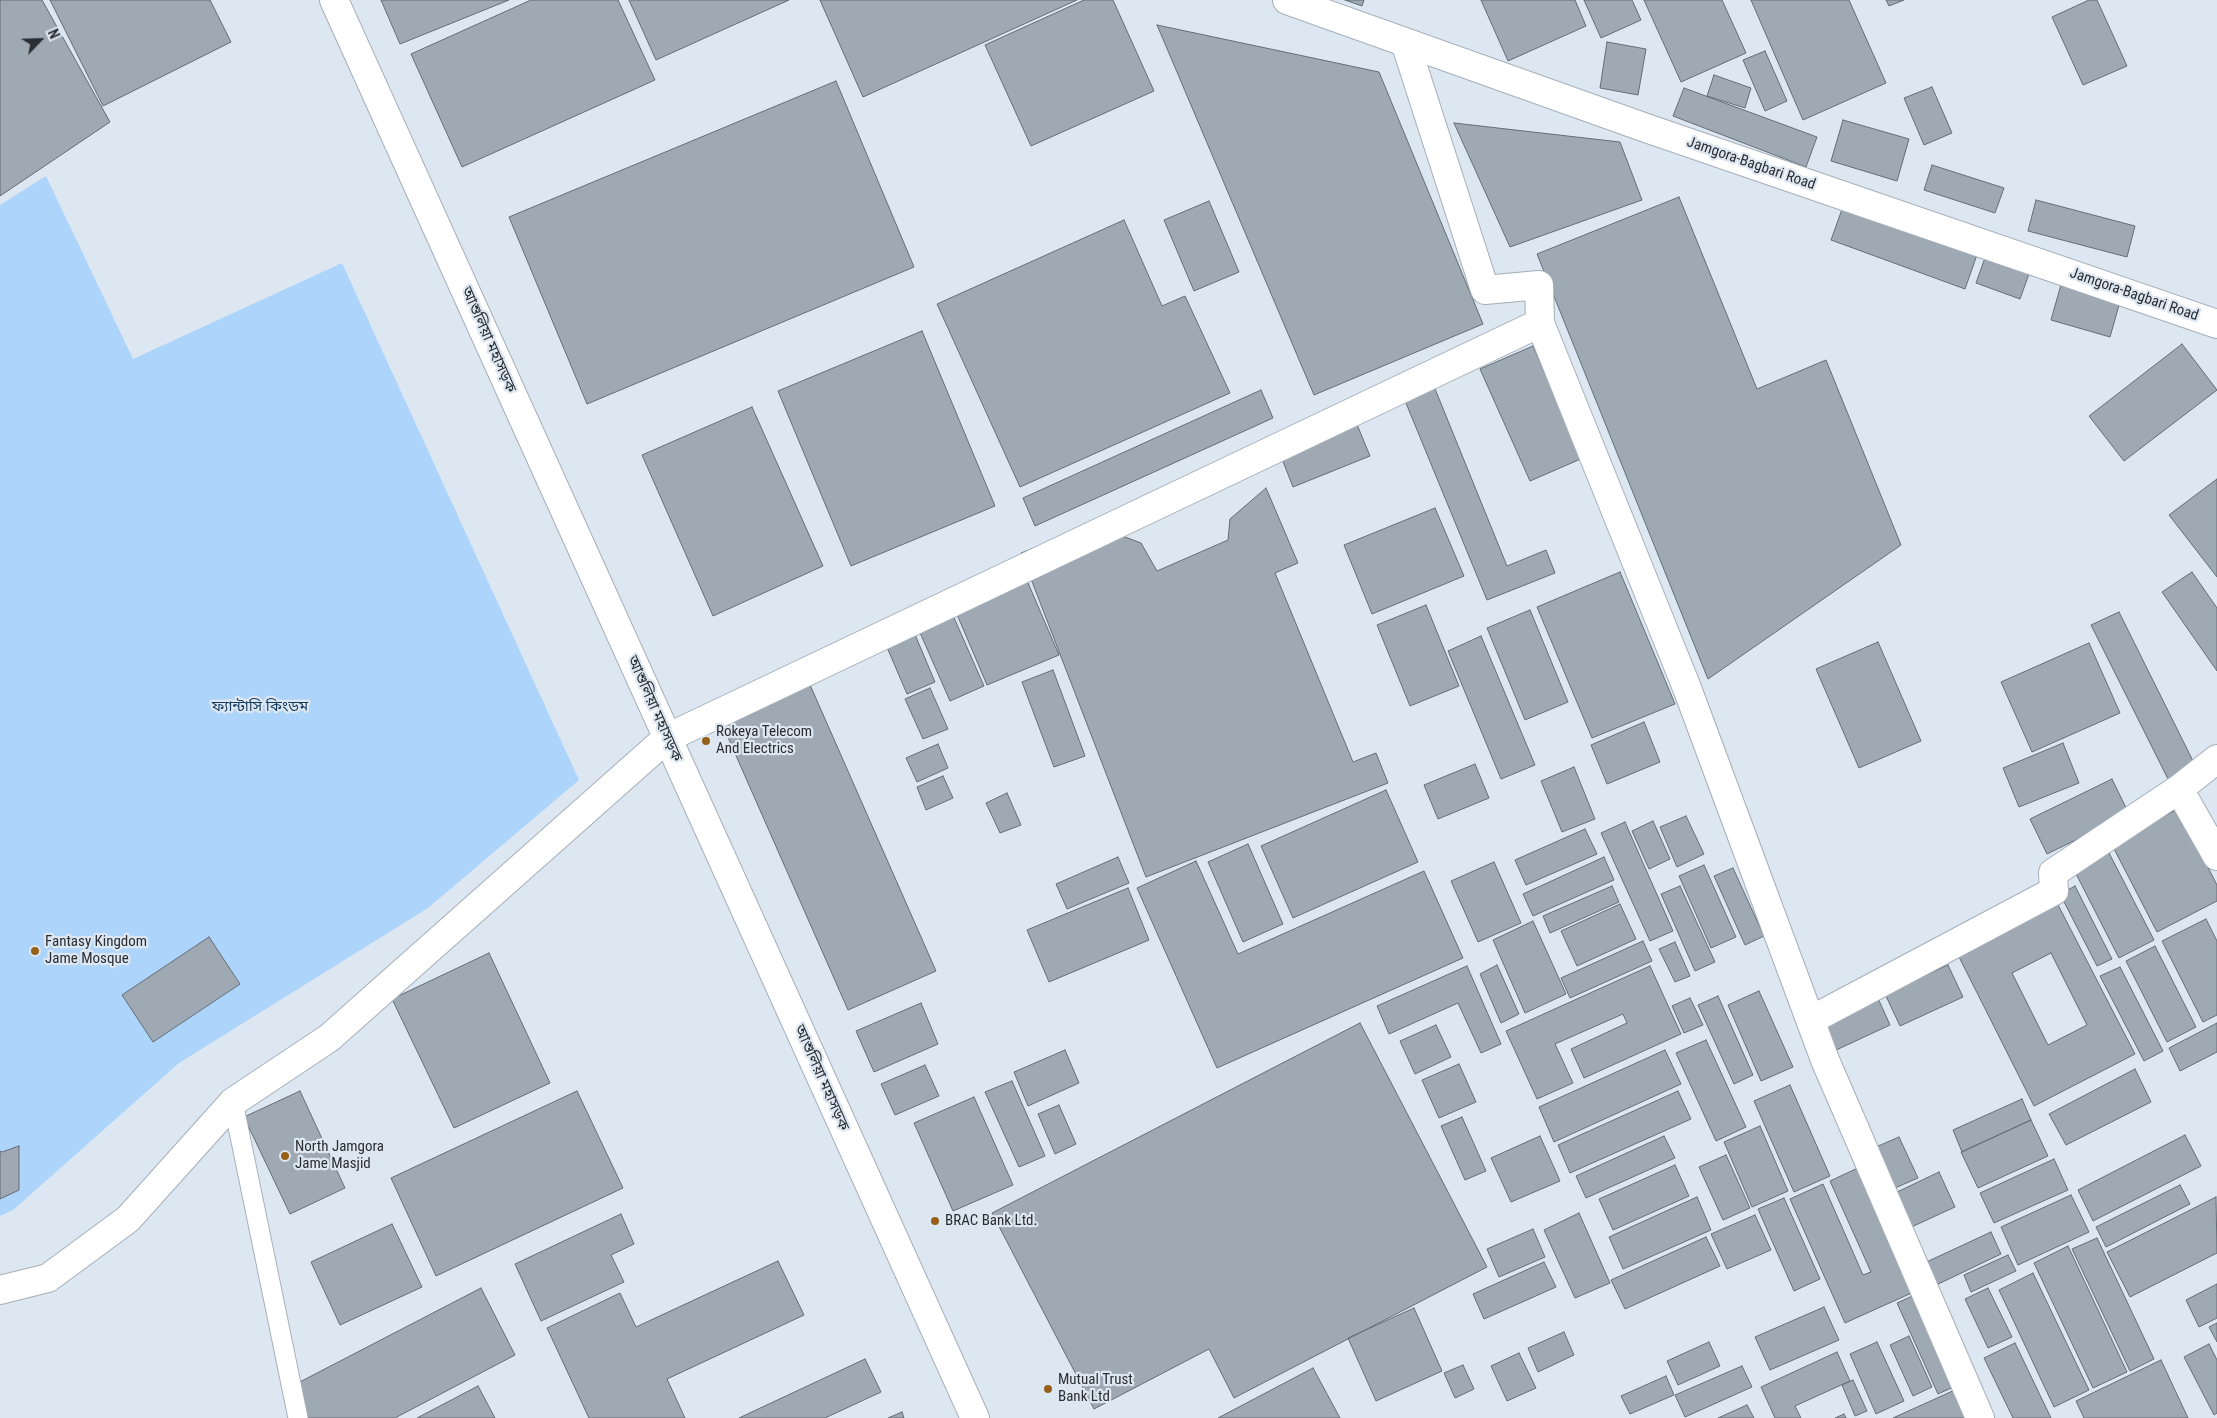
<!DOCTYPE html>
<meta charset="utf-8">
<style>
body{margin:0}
#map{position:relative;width:2217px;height:1418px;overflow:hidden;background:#dde7f2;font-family:"Roboto Condensed",sans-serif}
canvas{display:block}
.north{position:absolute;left:15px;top:15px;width:50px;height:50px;-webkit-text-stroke:4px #dde7f2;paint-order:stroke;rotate:66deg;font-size:14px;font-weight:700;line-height:20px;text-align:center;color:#2a2e32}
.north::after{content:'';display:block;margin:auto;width:18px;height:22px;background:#2a2e32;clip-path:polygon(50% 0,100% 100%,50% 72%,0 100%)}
</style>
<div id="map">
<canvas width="2217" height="1418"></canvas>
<div class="north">N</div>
</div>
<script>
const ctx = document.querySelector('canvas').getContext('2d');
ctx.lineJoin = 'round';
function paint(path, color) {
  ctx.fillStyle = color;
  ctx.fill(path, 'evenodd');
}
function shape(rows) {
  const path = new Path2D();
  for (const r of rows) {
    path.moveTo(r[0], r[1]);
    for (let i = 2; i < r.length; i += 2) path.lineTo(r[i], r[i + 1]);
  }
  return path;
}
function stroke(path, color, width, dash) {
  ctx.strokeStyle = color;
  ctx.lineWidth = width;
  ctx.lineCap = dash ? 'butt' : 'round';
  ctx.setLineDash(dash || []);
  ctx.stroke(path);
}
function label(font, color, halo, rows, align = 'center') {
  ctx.font = font + ' "Roboto Condensed","Noto Sans Bengali",sans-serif';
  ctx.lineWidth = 4.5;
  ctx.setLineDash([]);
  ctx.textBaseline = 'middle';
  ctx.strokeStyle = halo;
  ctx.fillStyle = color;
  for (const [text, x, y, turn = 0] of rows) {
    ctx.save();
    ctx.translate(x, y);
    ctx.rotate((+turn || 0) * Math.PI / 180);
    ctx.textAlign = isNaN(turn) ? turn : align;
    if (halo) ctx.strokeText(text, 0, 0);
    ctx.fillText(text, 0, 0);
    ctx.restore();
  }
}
paint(shape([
 [46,176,133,359,342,263,579,780,428,908,179,1063,13,1210,0,1216,0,205]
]), '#add4fa');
const building = shape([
 [0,0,42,0,110,122,0,196,0,0],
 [50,0,210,0,231,42,103,106,50,0],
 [381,0,509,0,400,44,381,0],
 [531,0,618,0,655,80,462,167,411,54,531,0],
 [629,0,789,0,656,60,629,0],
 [820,0,1077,0,863,97,820,0],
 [1084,0,1113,0,1154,91,1031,146,985,45,1084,0],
 [1345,0,1364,0,1362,6,1345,0],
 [1481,0,1575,0,1586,26,1508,61,1481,0],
 [1584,0,1632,0,1641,20,1601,38,1584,0],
 [1644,0,1722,0,1746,53,1681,82,1644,0],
 [1751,0,1849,0,1886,83,1803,120,1751,0],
 [1886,0,1904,0,1889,6,1886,0],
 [2089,0,2097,0,2127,66,2083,85,2052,17,2089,0],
 [1157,25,1379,72,1483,324,1314,395,1157,25],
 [1607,42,1646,49,1638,95,1600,88,1607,42],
 [1765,51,1787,101,1765,111,1743,60,1765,51],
 [1714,75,1751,88,1745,108,1707,96,1714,75],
 [836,81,914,267,587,404,509,217,836,81],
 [1932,87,1952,133,1924,145,1904,98,1932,87],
 [1684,88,1817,137,1806,167,1673,116,1684,88],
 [1843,120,1909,139,1897,181,1831,161,1843,120],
 [1454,123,1620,142,1642,200,1510,247,1454,123],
 [1932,165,2004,188,1995,213,1924,190,1932,165],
 [1679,197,1757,389,1826,360,1901,545,1708,679,1537,254,1679,197],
 [2036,200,2135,226,2127,257,2028,231,2036,200],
 [1209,201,1239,272,1194,291,1164,220,1209,201],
 [1845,201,1979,249,1965,289,1831,240,1845,201],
 [1124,220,1162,306,1185,296,1230,393,1020,487,937,304,1124,220],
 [1986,255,2030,271,2020,299,1976,283,1986,255],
 [2062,281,2121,298,2110,337,2051,320,2062,281],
 [922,331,995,506,851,566,778,391,922,331],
 [2182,344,2217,390,2124,461,2089,416,2182,344],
 [1533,346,1583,458,1530,481,1480,369,1533,346],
 [1431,379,1507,566,1546,550,1555,573,1487,600,1401,391,1431,379],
 [1261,390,1273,418,1035,526,1023,498,1261,390],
 [752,407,823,566,713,616,642,455,752,407],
 [1351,410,1370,456,1293,487,1275,441,1351,410],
 [2217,479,2217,577,2169,515,2217,479],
 [1266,488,1298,563,1275,573,1353,762,1376,753,1388,783,1146,877,1021,553,1075,532,1117,534,1141,543,1157,571,1228,540,1230,519,1266,488],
 [1435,508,1464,576,1372,614,1344,545,1435,508],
 [1022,569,1059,655,987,685,950,598,1022,569],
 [1620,572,1675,704,1592,738,1537,607,1620,572],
 [2192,572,2217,608,2217,671,2162,592,2192,572],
 [948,604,984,686,950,701,914,619,948,604],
 [1426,605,1459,686,1410,706,1377,625,1426,605],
 [1530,610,1568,702,1525,720,1487,628,1530,610],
 [2119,612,2195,765,2168,779,2091,625,2119,612],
 [908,618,935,682,907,694,880,631,908,618],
 [1481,636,1535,765,1501,779,1448,651,1481,636],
 [1878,642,1921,741,1859,768,1816,669,1878,642],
 [2089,643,2120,713,2032,752,2001,682,2089,643],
 [1053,670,1085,756,1054,767,1022,682,1053,670],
 [807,678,936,971,848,1010,719,717,807,678],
 [930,688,948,729,923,739,905,699,930,688],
 [1644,722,1660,762,1607,784,1591,745,1644,722],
 [2063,743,2079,783,2019,807,2003,768,2063,743],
 [938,744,948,768,917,782,906,758,938,744],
 [1475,764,1489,798,1438,819,1424,785,1475,764],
 [1574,767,1595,819,1562,832,1541,781,1574,767],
 [943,776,953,798,926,810,917,787,943,776],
 [2112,779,2129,814,2047,854,2030,819,2112,779],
 [1386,790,1418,862,1293,918,1261,846,1386,790],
 [1007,793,1021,825,1000,833,986,803,1007,793],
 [2178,809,2217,885,2217,901,2157,932,2111,843,2178,809],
 [1686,816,1704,854,1677,867,1660,827,1686,816],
 [1653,821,1670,859,1649,869,1632,831,1653,821],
 [1625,822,1673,931,1650,941,1601,833,1625,822],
 [1585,829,1597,854,1526,885,1515,860,1585,829],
 [1248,844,1283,924,1243,942,1208,862,1248,844],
 [2108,851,2154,940,2119,958,2073,868,2108,851],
 [1118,857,1129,883,1067,909,1056,884,1118,857],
 [1604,857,1614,880,1533,916,1523,894,1604,857],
 [1196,861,1238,954,1424,871,1463,958,1217,1068,1137,888,1196,861],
 [1494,862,1521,923,1478,942,1451,881,1494,862],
 [1704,865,1736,937,1711,948,1679,876,1704,865],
 [1733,868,1764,936,1745,945,1714,876,1733,868],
 [1612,886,1619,902,1550,933,1543,916,1612,886],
 [1680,886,1715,962,1695,971,1661,894,1680,886],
 [2075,886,2112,959,2097,966,2060,894,2075,886],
 [1128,888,1149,940,1049,982,1027,930,1128,888],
 [2056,901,2135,1054,2034,1106,1957,953,2056,901],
 [1620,904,1636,939,1577,966,1561,931,1620,904],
 [2206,919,2217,941,2217,1015,2203,1022,2162,941,2206,919],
 [1533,921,1566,994,1525,1013,1493,940,1533,921],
 [209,937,240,984,153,1042,122,995,209,937],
 [1643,941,1652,961,1570,998,1561,978,1643,941],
 [1675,942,1690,976,1675,982,1659,949,1675,942],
 [2155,946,2196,1027,2167,1042,2126,961,2155,946],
 [489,953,550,1083,454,1128,392,999,489,953],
 [2051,953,2087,1025,2048,1045,2012,973,2051,953],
 [1497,965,1519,1014,1501,1023,1480,974,1497,965],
 [1948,965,1963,997,1900,1026,1885,994,1948,965],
 [1467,966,1501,1044,1481,1053,1458,1003,1389,1034,1377,1006,1467,966],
 [1650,966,1681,1034,1584,1078,1571,1049,1627,1023,1623,1014,1555,1044,1573,1083,1537,1099,1506,1031,1650,966],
 [2120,967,2163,1051,2144,1061,2100,976,2120,967],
 [1759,991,1793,1067,1761,1081,1728,1005,1759,991],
 [1718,996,1753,1075,1734,1084,1698,1005,1718,996],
 [1877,996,1890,1025,1832,1052,1819,1023,1877,996],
 [1690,998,1703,1025,1684,1033,1672,1006,1690,998],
 [921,1003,938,1044,874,1072,856,1031,921,1003],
 [1360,1023,1487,1267,1234,1398,1209,1349,1094,1409,992,1213,1360,1023],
 [2217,1023,2217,1052,2180,1071,2169,1048,2217,1023],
 [1436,1025,1451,1057,1415,1074,1400,1041,1436,1025],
 [1706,1040,1746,1127,1716,1141,1676,1053,1706,1040],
 [1065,1050,1079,1083,1028,1106,1014,1072,1065,1050],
 [1665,1050,1681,1084,1554,1142,1539,1107,1665,1050],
 [1459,1064,1476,1102,1439,1118,1422,1080,1459,1064],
 [925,1065,939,1096,895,1115,881,1084,925,1065],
 [2135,1069,2151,1102,2066,1145,2049,1114,2135,1069],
 [1012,1081,1045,1156,1019,1167,985,1092,1012,1081],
 [1790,1085,1830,1176,1794,1192,1754,1101,1790,1085],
 [300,1091,345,1188,290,1214,244,1117,300,1091],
 [577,1091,623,1188,436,1276,391,1178,577,1091],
 [1678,1091,1691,1119,1570,1173,1558,1145,1678,1091],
 [974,1097,1013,1185,953,1211,914,1123,974,1097],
 [2022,1099,2031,1120,1962,1152,1953,1130,2022,1099],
 [1059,1105,1076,1144,1055,1154,1038,1114,1059,1105],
 [1462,1117,1486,1171,1465,1180,1441,1126,1462,1117],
 [2031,1120,2048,1156,1978,1188,1961,1152,2031,1120],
 [1760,1126,1788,1191,1752,1207,1724,1142,1760,1126],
 [2185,1135,2201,1166,2093,1221,2078,1190,2185,1135],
 [1540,1136,1560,1181,1511,1202,1491,1158,1540,1136],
 [1664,1136,1675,1158,1586,1198,1576,1176,1664,1136],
 [1899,1137,1918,1178,1888,1191,1869,1150,1899,1137],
 [19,1146,19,1190,0,1199,0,1151,2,1152,19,1146],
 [1726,1155,1750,1208,1723,1220,1699,1167,1726,1155],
 [2054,1159,2068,1190,1994,1223,1980,1193,2054,1159],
 [1675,1165,1689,1196,1613,1230,1599,1199,1675,1165],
 [1860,1167,1916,1291,1845,1323,1790,1199,1823,1184,1863,1275,1871,1272,1830,1181,1860,1167],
 [1939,1172,1955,1207,1907,1229,1891,1195,1939,1172],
 [2180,1185,2190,1204,2106,1247,2096,1227,2180,1185],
 [2071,1195,2089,1232,2018,1265,2001,1227,2071,1195],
 [1697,1197,1711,1230,1623,1269,1609,1237,1697,1197],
 [2216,1197,2217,1253,2130,1297,2107,1252,2216,1197],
 [1784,1198,1820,1279,1794,1291,1758,1209,1784,1198],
 [1579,1213,1610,1283,1575,1298,1544,1230,1579,1213],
 [621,1214,634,1244,611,1255,624,1282,541,1321,515,1264,621,1214],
 [1755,1215,1771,1250,1727,1269,1711,1234,1755,1215],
 [392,1224,422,1287,340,1325,311,1262,392,1224],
 [1533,1229,1545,1257,1499,1277,1487,1249,1533,1229],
 [1991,1232,2001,1254,1930,1288,1920,1265,1991,1232],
 [1706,1237,1720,1266,1625,1309,1611,1280,1706,1237],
 [2097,1238,2154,1359,2130,1371,2072,1249,2097,1238],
 [2068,1246,2127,1372,2093,1388,2034,1263,2068,1246],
 [2008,1255,2016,1271,1971,1292,1964,1275,2008,1255],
 [778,1261,804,1315,667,1379,685,1418,589,1418,547,1328,620,1293,636,1327,778,1261],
 [1544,1262,1556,1287,1484,1319,1473,1294,1544,1262],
 [2033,1273,2089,1390,2054,1407,1999,1290,2033,1273],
 [2217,1284,2217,1318,2199,1327,2186,1300,2217,1284],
 [481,1288,515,1355,395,1418,308,1418,292,1386,481,1288],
 [1988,1288,2012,1337,1988,1348,1965,1299,1988,1288],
 [1919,1293,1960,1384,1938,1394,1897,1303,1919,1293],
 [1824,1307,1839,1340,1770,1370,1755,1337,1824,1307],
 [1414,1308,1442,1371,1376,1401,1348,1338,1414,1308],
 [2217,1323,2217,1342,2209,1327,2217,1323],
 [1564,1332,1574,1355,1538,1372,1528,1348,1564,1332],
 [1909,1336,1932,1387,1913,1396,1890,1345,1909,1336],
 [1709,1342,1720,1366,1678,1385,1667,1361,1709,1342],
 [1877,1342,1904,1401,1876,1414,1850,1354,1877,1342],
 [2015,1343,2051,1418,2013,1418,1984,1358,2015,1343],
 [2209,1344,2217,1360,2217,1413,2214,1415,2184,1357,2209,1344],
 [1837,1352,1850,1381,1795,1406,1801,1418,1775,1418,1761,1387,1837,1352],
 [1519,1353,1536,1388,1507,1401,1491,1366,1519,1353],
 [865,1359,881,1392,825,1418,739,1418,865,1359],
 [2161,1360,2188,1418,2084,1418,2076,1401,2161,1360],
 [1463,1365,1474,1389,1455,1398,1444,1373,1463,1365],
 [1742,1366,1752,1387,1685,1417,1675,1395,1742,1366],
 [1313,1368,1340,1418,1218,1418,1313,1368],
 [1666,1376,1674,1395,1630,1414,1621,1396,1666,1376],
 [1853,1380,1867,1411,1855,1416,1842,1385,1853,1380],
 [478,1386,495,1418,417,1418,478,1386],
 [1957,1389,1970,1418,1893,1418,1957,1389],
 [1747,1405,1754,1418,1718,1418,1747,1405],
 [902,1412,904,1418,888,1418,902,1412],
 [1844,1414,1846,1418,1835,1418,1844,1414]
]);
paint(building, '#9fa9b3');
stroke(building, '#646d76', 1);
const lane = shape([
 [233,1102,298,1418]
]);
const street = shape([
 [1287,0,1646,128,2217,324],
 [1405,42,1485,290,1539,285,1540,323,1687,688,1825,1060,1980,1418],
 [2179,789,2217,856],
 [1811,1020,2054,891,2053,873,2179,789,2217,759],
 [0,1290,48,1278,128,1219,233,1102,329,1038,667,738,1540,323]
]);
const highway = shape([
 [334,0,975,1418]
]);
stroke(lane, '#a5afb9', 21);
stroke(street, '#a5afb9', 30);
stroke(highway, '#a5afb9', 30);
stroke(lane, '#fff', 19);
stroke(street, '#fff', 28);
stroke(highway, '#fff', 28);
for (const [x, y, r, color] of [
 [706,741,5,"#965f18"],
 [35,951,5,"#965f18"],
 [285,1156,5,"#965f18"],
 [935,1221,5,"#965f18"],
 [1048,1389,5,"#965f18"]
]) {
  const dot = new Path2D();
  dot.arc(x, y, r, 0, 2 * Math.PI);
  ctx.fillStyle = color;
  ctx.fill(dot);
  stroke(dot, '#dde7f2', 2);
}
label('15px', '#2a2e32', '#dde7f2', [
 ["Jamgora-Bagbari Road",1751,164,19],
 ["Jamgora-Bagbari Road",2134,295,19],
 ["আশুলিয়া মহাসড়ক",488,340,66],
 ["আশুলিয়া মহাসড়ক",654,709,66],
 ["আশুলিয়া মহাসড়ক",821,1078,66]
]);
label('15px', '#143c5e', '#dde7f2', [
 ["ফ্যান্টাসি কিংডম",260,707]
]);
label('15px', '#2a2e32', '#dde7f2', [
 ["Rokeya Telecom",716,732],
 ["And Electrics",716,749],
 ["Fantasy Kingdom",45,942],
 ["Jame Mosque",45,959],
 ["North Jamgora",295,1147],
 ["Jame Masjid",295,1164],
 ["BRAC Bank Ltd.",945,1221],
 ["Mutual Trust",1058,1380],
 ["Bank Ltd",1058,1397]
], 'left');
</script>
